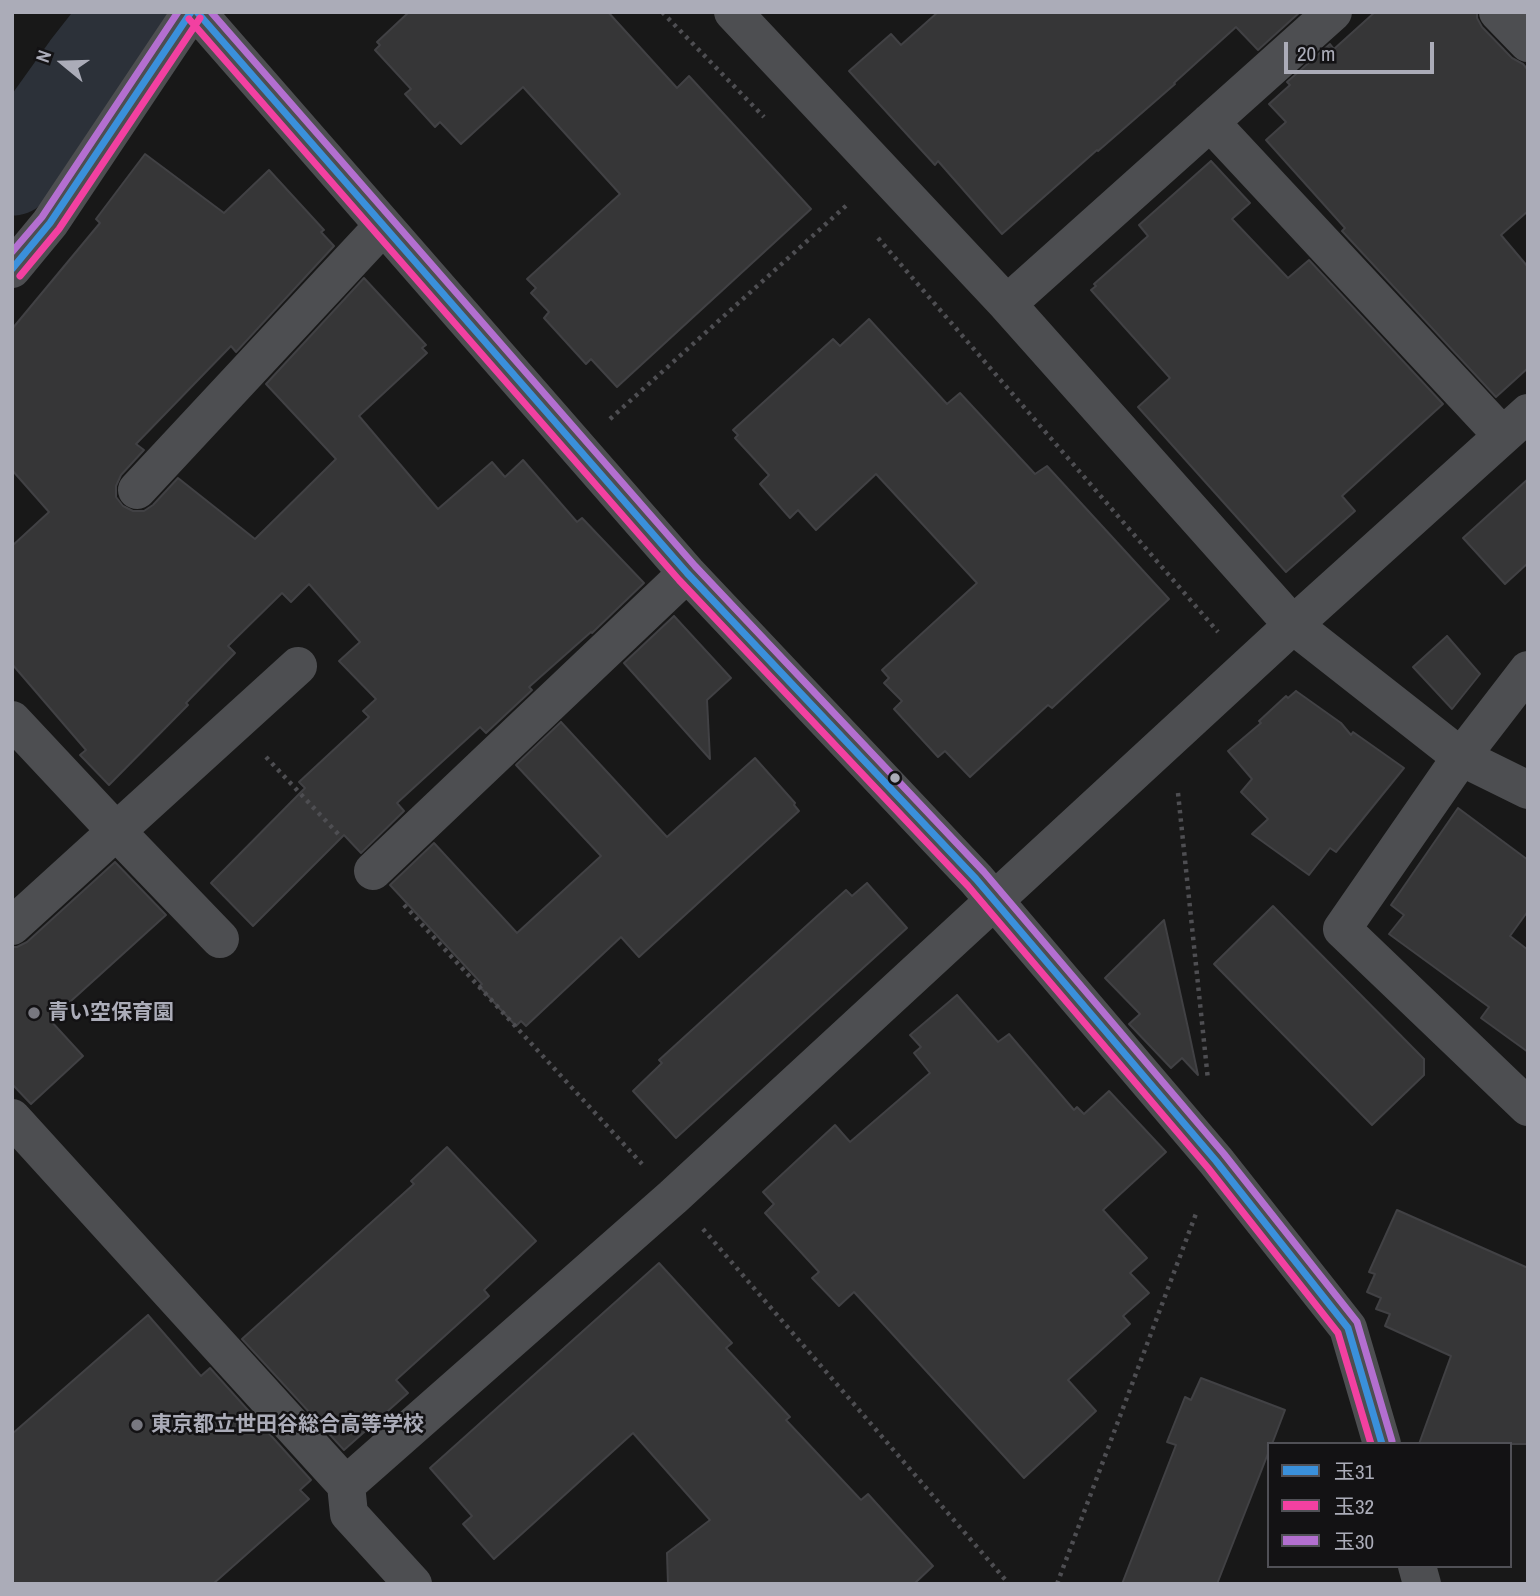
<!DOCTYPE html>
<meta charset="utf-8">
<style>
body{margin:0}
#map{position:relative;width:1540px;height:1596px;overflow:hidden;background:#181818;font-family:"Archivo Narrow","Noto Sans JP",sans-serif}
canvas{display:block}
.frame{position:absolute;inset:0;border:14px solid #abacb8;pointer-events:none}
.legend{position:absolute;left:1267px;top:1442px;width:245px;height:126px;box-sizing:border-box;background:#131214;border:2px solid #505056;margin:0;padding:9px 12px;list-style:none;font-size:21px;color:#abacb8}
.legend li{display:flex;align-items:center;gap:14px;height:35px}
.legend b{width:35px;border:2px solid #505056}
.north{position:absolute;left:28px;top:28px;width:70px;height:70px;-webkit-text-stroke:5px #131214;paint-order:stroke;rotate:289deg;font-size:19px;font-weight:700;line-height:28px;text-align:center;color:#abacb8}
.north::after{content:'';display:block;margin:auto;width:24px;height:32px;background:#abacb8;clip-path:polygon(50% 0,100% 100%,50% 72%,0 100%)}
.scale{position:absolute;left:1284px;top:42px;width:150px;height:32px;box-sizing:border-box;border:4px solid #abacb8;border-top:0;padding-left:9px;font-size:21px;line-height:24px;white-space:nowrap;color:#abacb8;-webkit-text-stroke:5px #131214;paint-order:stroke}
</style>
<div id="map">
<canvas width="1540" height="1596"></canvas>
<div class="frame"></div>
<ul class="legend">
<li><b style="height:9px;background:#3a90db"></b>玉31</li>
<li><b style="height:9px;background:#f240a1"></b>玉32</li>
<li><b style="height:9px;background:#b36fd0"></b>玉30</li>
</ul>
<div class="north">N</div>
<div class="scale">20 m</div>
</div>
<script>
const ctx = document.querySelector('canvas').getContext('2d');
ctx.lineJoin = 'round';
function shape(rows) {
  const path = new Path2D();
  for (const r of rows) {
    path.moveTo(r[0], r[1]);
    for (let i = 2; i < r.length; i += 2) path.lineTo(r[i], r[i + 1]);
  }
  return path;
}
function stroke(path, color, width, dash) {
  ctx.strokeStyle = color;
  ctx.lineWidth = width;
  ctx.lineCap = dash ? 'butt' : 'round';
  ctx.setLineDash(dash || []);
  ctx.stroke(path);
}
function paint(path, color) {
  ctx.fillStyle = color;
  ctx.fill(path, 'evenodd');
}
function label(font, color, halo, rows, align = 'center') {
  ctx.font = font + ' "Archivo Narrow","Noto Sans JP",sans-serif';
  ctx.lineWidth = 5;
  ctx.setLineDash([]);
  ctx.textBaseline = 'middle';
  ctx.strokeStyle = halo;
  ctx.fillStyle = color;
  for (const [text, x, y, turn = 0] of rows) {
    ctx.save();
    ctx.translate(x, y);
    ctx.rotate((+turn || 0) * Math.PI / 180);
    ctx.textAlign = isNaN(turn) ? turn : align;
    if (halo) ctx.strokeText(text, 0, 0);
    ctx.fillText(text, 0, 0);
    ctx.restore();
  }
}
stroke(shape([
 [12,171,86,67,129,12]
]), '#2c3139', 89);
const building = shape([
 [409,12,608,12,677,88,689,76,811,209,617,387,591,359,586,364,544,318,549,312,531,293,536,288,527,279,620,194,523,87,461,144,440,122,435,127,405,94,411,89,375,50,380,45,377,42,409,12],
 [938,12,1300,12,1258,50,1236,27,1174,83,1175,84,1098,151,1097,150,1002,234,938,161,935,165,849,71,891,34,901,45,938,12],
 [1375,12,1477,12,1477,18,1482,27,1512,58,1523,64,1528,70,1528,211,1501,235,1528,267,1528,368,1496,397,1342,231,1345,228,1266,140,1286,122,1269,104,1290,85,1287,82,1330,44,1334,49,1375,12],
 [145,154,224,213,269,170,324,230,321,232,334,246,236,352,231,346,136,444,144,450,121,475,116,486,116,497,123,506,133,511,144,511,153,505,178,478,255,539,336,459,266,384,364,278,426,345,422,348,427,353,359,416,438,509,492,462,505,477,523,460,577,522,582,518,644,583,592,633,591,632,529,687,532,690,486,733,480,727,397,803,404,811,361,853,344,835,253,926,211,883,305,788,299,782,369,717,363,711,376,699,339,661,360,642,309,584,291,602,282,593,228,646,235,653,186,703,188,705,109,785,80,755,86,750,12,664,12,546,49,512,12,470,12,329,100,223,96,219,145,154],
 [1211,161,1250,203,1232,219,1288,278,1309,260,1443,404,1342,496,1355,511,1286,572,1138,407,1170,378,1091,290,1096,286,1094,284,1148,236,1139,225,1211,161],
 [869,319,947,404,960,393,1035,474,1047,466,1169,599,1052,708,1048,705,970,777,945,751,938,757,894,709,902,701,884,683,889,678,882,670,977,583,876,474,816,530,798,510,790,518,760,484,769,475,735,438,738,435,733,430,833,339,840,346,869,319],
 [1528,479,1528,563,1505,584,1463,538,1528,479],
 [674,616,731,678,707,700,710,759,624,663,674,616],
 [1447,636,1480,674,1452,709,1413,667,1447,636],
 [1296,691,1341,723,1351,735,1353,732,1404,768,1336,852,1330,848,1309,875,1252,834,1268,819,1241,792,1252,779,1228,751,1261,723,1259,721,1286,696,1288,698,1296,691],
 [561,722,667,837,755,758,795,803,794,805,799,811,639,957,621,937,526,1026,521,1021,516,1026,479,986,482,984,390,885,434,843,517,933,601,856,516,765,561,722],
 [1458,808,1528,860,1528,911,1510,936,1528,950,1528,1052,1481,1018,1489,1007,1389,934,1404,915,1391,905,1458,808],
 [115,862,166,915,50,1020,83,1056,31,1104,12,1084,12,947,17,947,27,942,115,862],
 [867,883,907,928,676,1138,633,1091,662,1063,659,1060,815,918,846,890,852,896,867,883],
 [1273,906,1424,1059,1424,1075,1372,1125,1214,964,1273,906],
 [1164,920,1188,1028,1198,1075,1182,1058,1171,1068,1129,1024,1140,1014,1105,978,1164,920],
 [957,995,998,1042,1009,1034,1074,1110,1077,1107,1084,1114,1109,1091,1166,1152,1103,1210,1147,1258,1130,1273,1149,1293,1123,1316,1130,1324,1068,1380,1096,1411,1024,1478,854,1292,839,1306,812,1278,819,1272,765,1213,774,1204,763,1192,835,1125,850,1142,930,1073,914,1053,921,1047,910,1035,957,995],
 [447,1147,536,1241,484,1290,489,1296,396,1380,408,1393,344,1450,242,1339,414,1184,411,1181,447,1147],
 [1397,1210,1528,1268,1528,1444,1419,1444,1451,1356,1385,1326,1390,1314,1376,1309,1381,1298,1367,1292,1375,1274,1369,1272,1397,1210],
 [659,1263,732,1343,726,1348,790,1417,786,1420,861,1500,868,1494,933,1566,914,1584,668,1584,667,1553,710,1520,633,1433,494,1559,463,1524,472,1516,430,1468,659,1263],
 [148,1315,201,1376,210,1368,311,1480,300,1490,309,1499,213,1584,12,1584,12,1434,148,1315],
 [1201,1378,1285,1410,1272,1444,1269,1444,1269,1451,1217,1584,1122,1584,1176,1445,1167,1442,1185,1397,1191,1400,1201,1378]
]);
paint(building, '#363637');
stroke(building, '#414144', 2);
stroke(shape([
 [662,12,764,117],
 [878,238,1218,632],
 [610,419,848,204],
 [266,757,341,837],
 [1178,793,1208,1080],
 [404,905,642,1164],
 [703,1229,1009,1584],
 [1057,1584,1197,1211]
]), '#4e4e52', 4.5, [3.5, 5]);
stroke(shape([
 [197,12,687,573,976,879,1216,1161,1348,1328,1382,1444],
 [733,12,1007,304,1293,625,1461,757,1528,790],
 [1498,12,1528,43],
 [1210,122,1502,435],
 [12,269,50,223,191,12],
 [1007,304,1333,12],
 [137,490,383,226],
 [1528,670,1461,757,1342,929,1528,1107],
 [12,720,116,831,220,939],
 [373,871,687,573],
 [12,926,298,666],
 [12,1118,346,1485,349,1514,413,1584],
 [346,1485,673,1197,1293,625,1528,413],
 [1417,1566,1422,1584]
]), '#4d4e51', 38);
stroke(shape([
 [197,12,687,573,976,879,1216,1161,1348,1328,1382,1444],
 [12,269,50,223,191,12]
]), '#3a90db', 7);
stroke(shape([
 [189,19,679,580,968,886,1208,1168,1338,1333,1371,1444],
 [20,276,59,229,200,18]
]), '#f240a1', 7);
stroke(shape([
 [211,12,695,566,984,872,1224,1154,1357,1322,1392,1441],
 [12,252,42,217,178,12]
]), '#b36fd0', 7);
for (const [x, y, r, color] of [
 [895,778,6,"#abacb8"],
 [34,1013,7,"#787880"],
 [137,1425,7,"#787880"]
]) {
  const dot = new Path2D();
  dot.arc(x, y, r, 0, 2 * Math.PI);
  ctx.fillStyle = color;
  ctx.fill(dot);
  stroke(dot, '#131214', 2.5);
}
label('bold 21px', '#abacb8', '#131214', [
 ["青い空保育園",48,1013],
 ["東京都立世田谷総合高等学校",151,1425]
], 'left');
</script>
